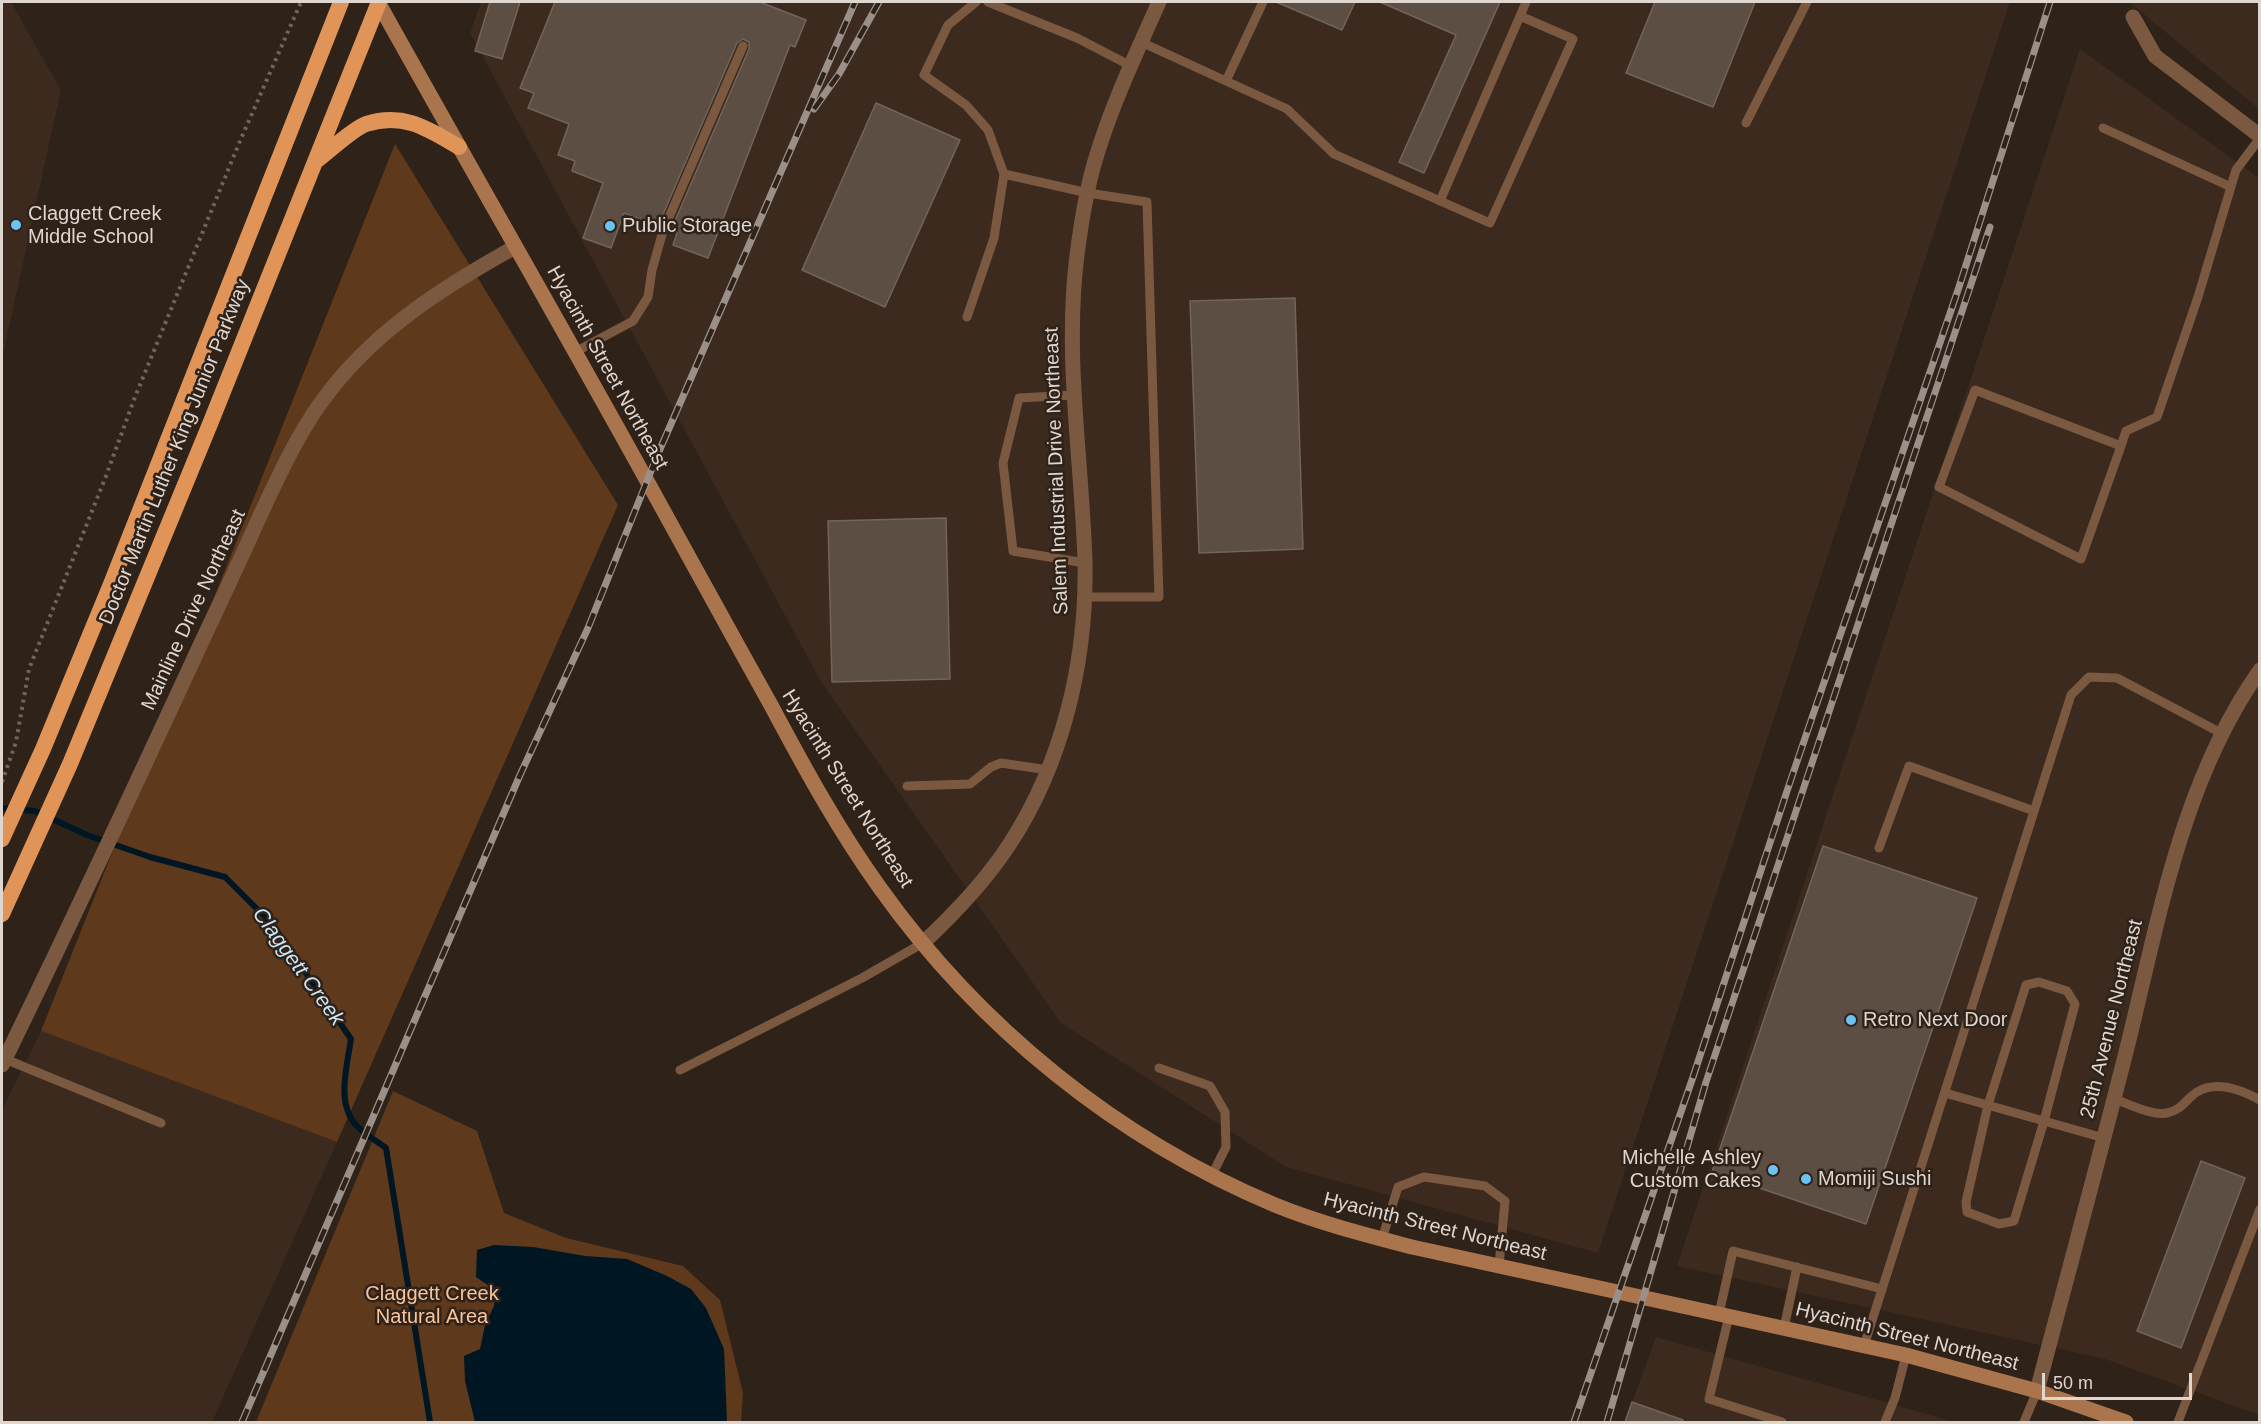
<!DOCTYPE html>
<html>
<head>
<meta charset="utf-8">
<style>
	body { margin:0 }
	#map { position:relative; width:2261px; height:1424px; overflow:hidden; background:#2f2219; font-family:Arial,sans-serif }
	canvas { display:block }
	.frame { position:absolute; inset:0; border:3px solid #dfd6d0; pointer-events:none }
	.scale { position:absolute; left:2042px; top:1373px; width:150px; height:27px; box-sizing:border-box; border:3px solid #dfd6d0; border-top:0; padding-left:8px; font-size:18px; line-height:21px; white-space:nowrap; color:#dfd6d0; -webkit-text-stroke:4px #2f2219; paint-order:stroke }
</style>
</head>
<body>
<div id="map">
<canvas width="2261" height="1424"></canvas>
<div class="frame"></div>
<div class="scale">50 m</div>
</div>
<script>
const g = document.querySelector('canvas').getContext('2d');
g.lineJoin = 'round';
function paint(path, color) { g.fillStyle = color; g.fill(path, 'evenodd'); }
function strokePath(path, color, width, dash) { g.strokeStyle = color; g.lineWidth = width; g.lineCap = dash ? 'butt' : 'round'; g.setLineDash(dash || []); g.stroke(path); }
function label(font, color, halo, rows, align = 'center') {
  g.font = font + ' Arial,sans-serif'; g.lineWidth = 5; g.setLineDash([]); g.textBaseline = 'middle'; g.strokeStyle = halo; g.fillStyle = color; for (const [text, x, y, turn = 0] of rows) {
    g.save(); g.translate(x, y); g.rotate((+turn || 0) * Math.PI / 180); g.textAlign = isNaN(turn) ? turn : align; if (halo) g.strokeText(text, 0, 0); g.fillText(text, 0, 0); g.restore();
  }
}
paint(new Path2D(`
	M2 2H11L61 90 2 359Z
	M481 2H2010L1598 1253 1286 1167 1061 1023 820 680 470 33Z
	M2129 2H2259V109Z
	M2080 49 2259 178V1415L2105 1359 1677 1266Z
	M41 1031 337 1142 212 1422H2V1110Z
	M1656 1337 1955 1422H1625Z`), '#3b2a1d');
paint(new Path2D(`
	M395 144 618 505 337 1142 41 1031Z
	M393 1091 477 1131 504 1213 566 1238 683 1266 720 1300 743 1393 741 1422H256Z`), '#5f391b');
paint(new Path2D(`
	M494 1245 533 1247 585 1256 627 1259 667 1276 691 1289 706 1308 724 1349 727 1422H475L465 1381 464 1356 480 1349 485 1325 494 1306 495 1290 476 1277 477 1250Z`), '#001623');
strokePath(new Path2D(`
	M2 808 35 811 87 835 150 857 225 877 272 924 351 1039C347 1066 336 1103 356 1125 364 1134 377 1141 386 1148L430 1422`), '#001623', 6);
const building = new Path2D(`
	M490 2H520L502 59 475 51Z
	M555 2H760L806 20 795 47 790 45 708 258 673 245 677 233 671 230 749 49V42L743 39 737 43 658 226 624 213 611 248 583 238 603 183 572 171 575 161 558 155 569 124 528 108 534 93 520 88Z
	M1276 2H1355L1342 30Z
	M1380 2H1500L1424 173 1399 162 1456 35Z
	M1655 2H1755L1713 107 1626 73Z
	M876 103 960 140 885 307 802 270Z
	M1295 298 1303 549 1199 553 1190 301Z
	M946 518 950 679 832 682 828 521Z
	M1823 846 1977 898 1866 1224 1712 1172Z
	M2201 1161 2245 1178 2181 1348 2137 1331Z
	M1632 1402 1683 1420V1422H1625Z`);
paint(building, '#5c4e43');
strokePath(building, '#736459', 1.5);
strokePath(new Path2D(`
	M2 782 16 742 29 669 106 476 135 397 240 141 301 2`), '#70645c', 4, [3, 4.5]);
strokePath(new Path2D(`
	M976 2 948 25 924 75 966 105 988 130 1004 174 1088 193 1147 202 1159 597H1084
	M988 2 1077 38 1131 66
	M1520 16 1526 2
	M1141 42 1287 109 1334 154 1490 223 1573 39 1520 16 1440 201
	M1226 81 1263 2
	M1746 123 1807 2
	M2103 128 2231 187
	M967 317 994 238 1004 174
	M575 352 633 321 648 297 652 270 663 231 743 46
	M1074 395 1019 398 1003 463 1013 551 1085 563
	M2121 446 1975 390 1939 487 2081 559 2121 446 2126 431 2157 417 2198 297 2236 170 2260 138
	M907 786 970 784 991 767 1001 763 1048 770
	M1879 848 1909 766 2034 811
	M2039 982 2067 991 2075 1004 2044 1121 2014 1221 1999 1224 1967 1212 1966 1202 1988 1105 2026 985Z
	M5 1059 161 1123
	M1159 1068 1210 1086 1225 1112 1226 1147 1212 1175
	M680 1070 862 978 923 943
	M1945 1093 2104 1138
	M2114 1099C2130 1104 2151 1116 2167 1113 2182 1110 2186 1099 2197 1092 2216 1080 2242 1090 2260 1100
	M1382 1239 1398 1187 1424 1177 1485 1186 1505 1201 1499 1266
	M1719 1314 1733 1251 1882 1289
	M1729 1316 1709 1399 1782 1422
	M1784 1328 1797 1267
	M1864 1346 2071 695 2089 677 2117 678 2221 733
	M1885 1422 1895 1398 1906 1355
	M2024 1422 2037 1391
	M2178 1422 2260 1209`), '#7a5940', 9);
strokePath(new Path2D(`
	M2133 17 2155 56 2260 136`), '#7a5940', 15);
strokePath(new Path2D(`
	M923 943C955 913 985 882 1009 845 1063 763 1087 660 1085 562 1082 460 1064 357 1077 255 1081 224 1086 191 1095 161 1111 106 1136 54 1159 2
	M2 1065C71 924 137 782 203 639 222 599 241 558 259 518 280 473 301 426 332 388 381 326 447 285 515 247
	M2037 1391C2067 1277 2098 1163 2127 1048 2159 919 2182 780 2260 670`), '#7a5940', 15);
strokePath(new Path2D(`
	M378 2C472 171 569 339 662 508 699 575 735 641 772 707 805 769 839 831 880 888 979 1027 1117 1139 1275 1205 1319 1223 1366 1235 1412 1247L1906 1355 2037 1391 2126 1422`), '#aa754c', 15);
strokePath(new Path2D(`
	M316 161C328 152 354 128 366 124 404 112 428 129 459 147
	M2 839 43 749 111 584 341 2
	M2 914 70 764 210 424 379 2`), '#e09458', 16);
const rail = new Path2D(`
	M814 109 839 74 879 2
	M242 1422 520 775 588 628 657 456 855 2
	M1574 1422 1693 1077 1788 788 1959 287 2050 2
	M1607 1422 1706 1082 1990 227`);
strokePath(rail, '#9b9089', 7);
strokePath(rail, '#2f2219', 4.5, [14]);
for (const [x, y, r, color] of [
	[16,225,6,"#6ac3f2"],
	[610,226,6,"#6ac3f2"],
	[1851,1020,6,"#6ac3f2"],
	[1773,1170,6,"#6ac3f2"],
	[1806,1179,6,"#6ac3f2"]
]) { const dot = new Path2D(); dot.arc(x, y, r, 0, 2 * Math.PI); g.fillStyle = color; g.fill(dot); strokePath(dot, '#2f2219', 2); }
label('20px', '#dfd6d0', '#2f2219', [
	["Claggett Creek",28,214],
	["Middle School",28,237],
	["Public Storage",622,226],
	["Retro Next Door",1863,1020],
	["Michelle Ashley",1761,1158,"right"],
	["Custom Cakes",1761,1181,"right"],
	["Momiji Sushi",1818,1179]
], 'left');
label('20px', '#dfd6d0', '#2f2219', [
	["Hyacinth Street Northeast",607,368,61],
	["Doctor Martin Luther King Junior Parkway",175,452,-68],
	["Salem Industrial Drive Northeast",1057,471,-92],
	["Mainline Drive Northeast",194,610,-65],
	["Hyacinth Street Northeast",847,789,58],
	["25th Avenue Northeast",2112,1019,-76],
	["Hyacinth Street Northeast",1435,1227,14],
	["Hyacinth Street Northeast",1907,1337,14]
]);
label('20px', '#f9c49d', '#2f2219', [
	["Claggett Creek",432,1294],
	["Natural Area",432,1317]
]);
label('italic 21px', '#c9e7f8', '#2f2219', [
	["Claggett Creek",298,967,54]
]);
</script>
</body>
</html>
